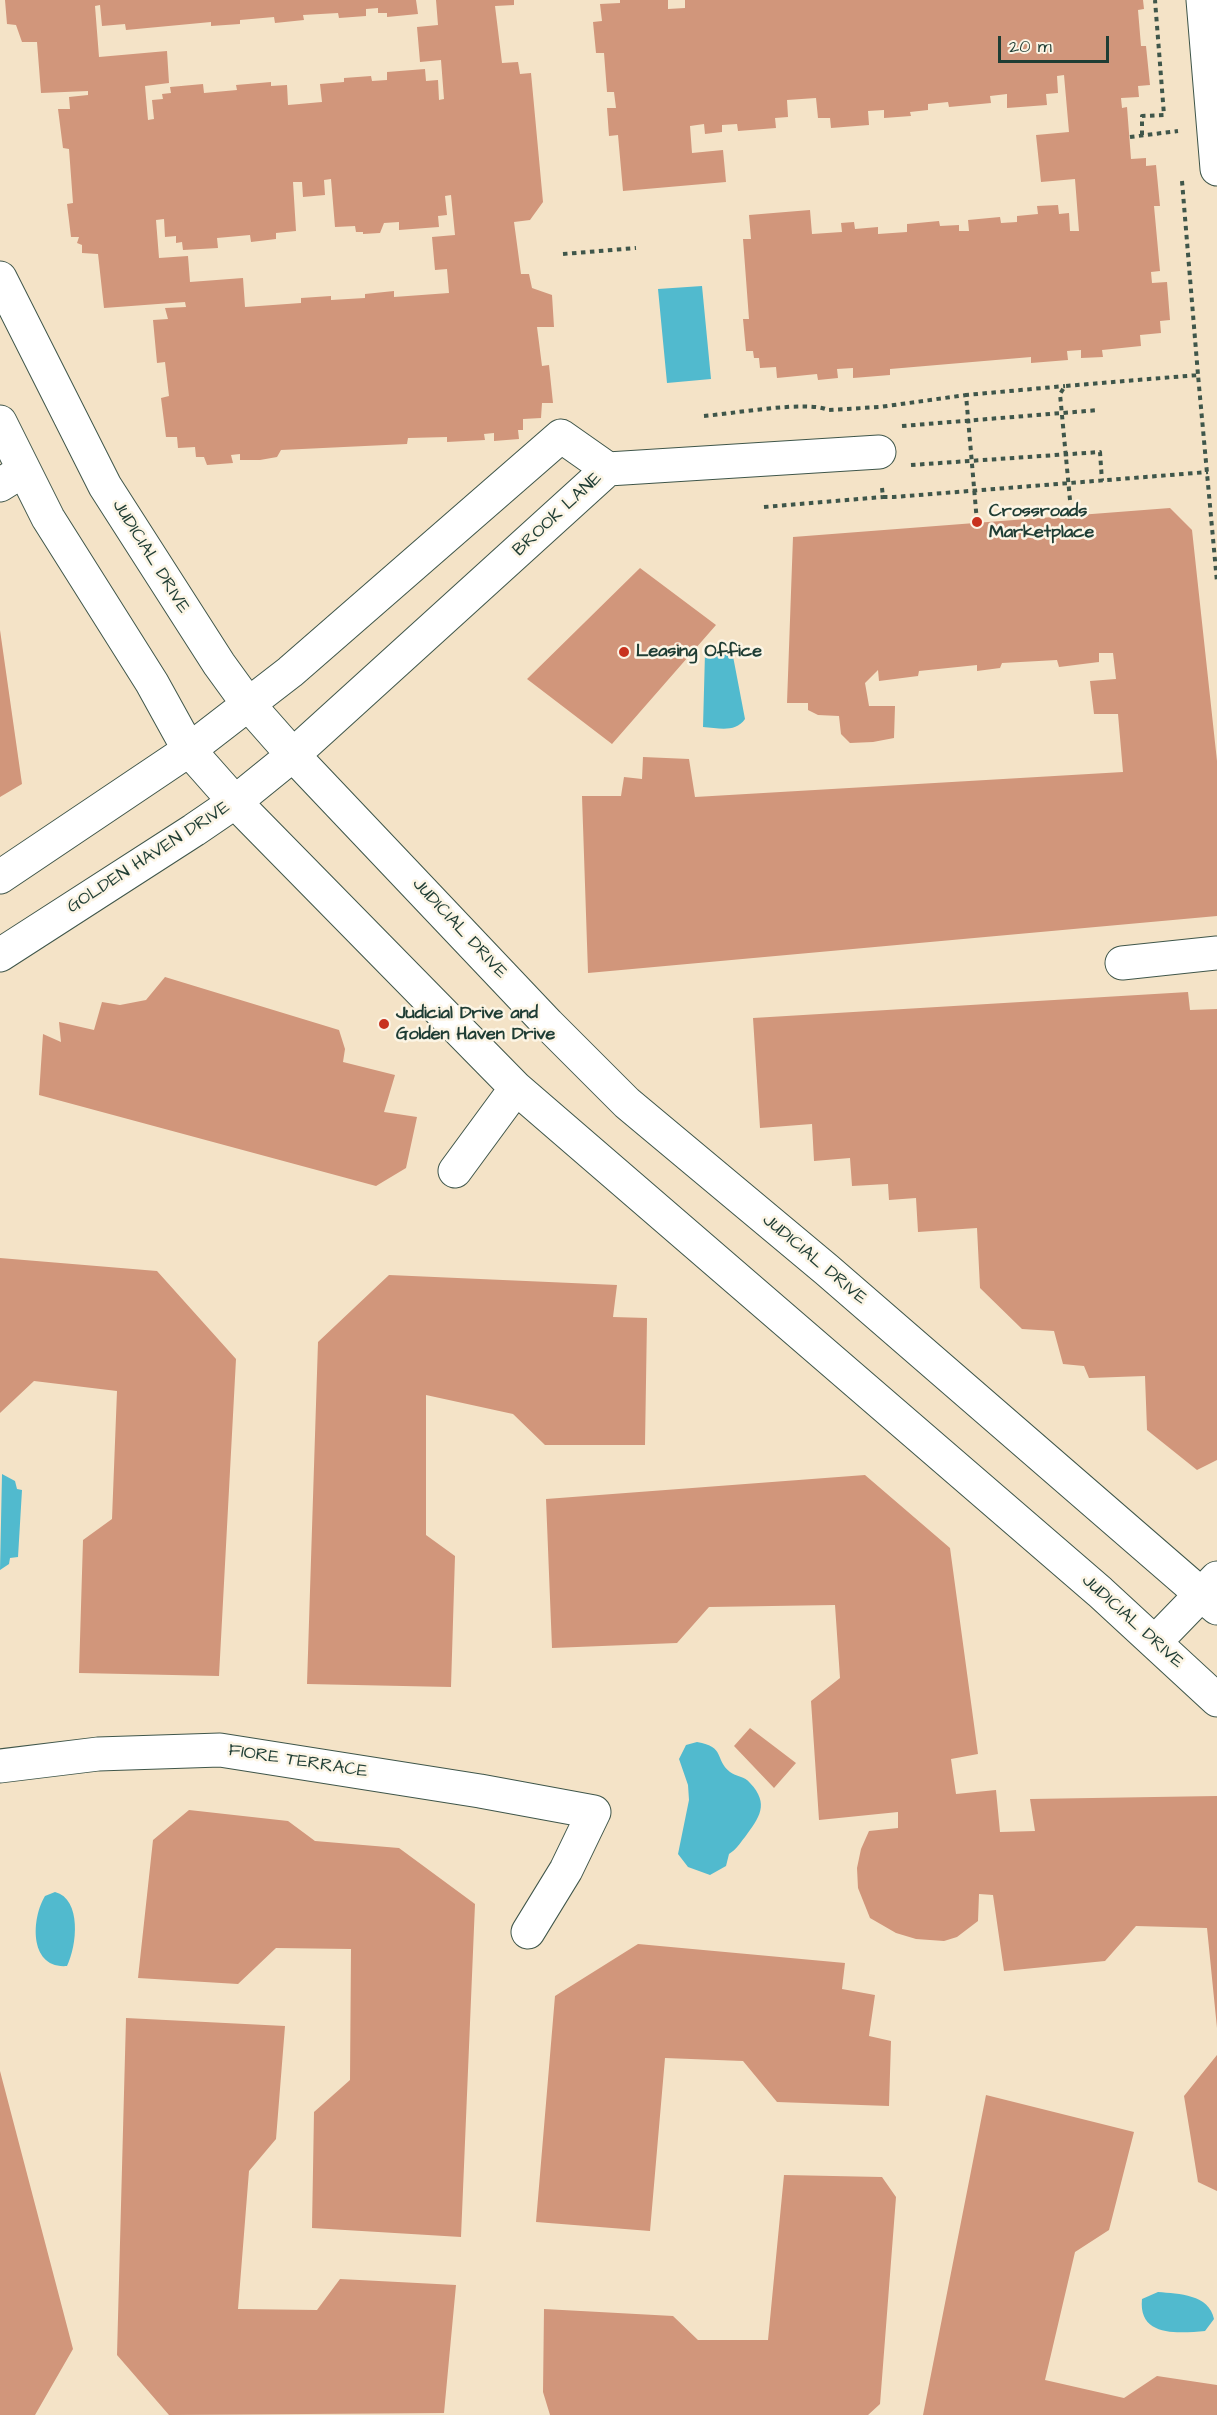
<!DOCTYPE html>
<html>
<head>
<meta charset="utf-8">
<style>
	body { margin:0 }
	#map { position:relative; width:1217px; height:2415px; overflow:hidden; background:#f4e3c7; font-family:"Architects Daughter",sans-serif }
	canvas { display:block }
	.scale { position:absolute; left:998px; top:36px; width:111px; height:27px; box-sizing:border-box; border:3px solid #1f3d34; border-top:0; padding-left:8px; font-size:18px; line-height:21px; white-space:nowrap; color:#1f3d34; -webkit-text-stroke:4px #fcf5e5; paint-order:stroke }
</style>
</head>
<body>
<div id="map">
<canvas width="1217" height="2415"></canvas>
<div class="scale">20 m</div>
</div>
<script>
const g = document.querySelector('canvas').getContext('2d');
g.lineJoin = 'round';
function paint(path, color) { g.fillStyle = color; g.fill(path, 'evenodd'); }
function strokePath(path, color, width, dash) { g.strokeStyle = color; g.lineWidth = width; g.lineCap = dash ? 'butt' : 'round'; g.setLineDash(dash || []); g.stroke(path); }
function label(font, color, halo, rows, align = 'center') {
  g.font = font + ' "Architects Daughter",sans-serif'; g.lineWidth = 5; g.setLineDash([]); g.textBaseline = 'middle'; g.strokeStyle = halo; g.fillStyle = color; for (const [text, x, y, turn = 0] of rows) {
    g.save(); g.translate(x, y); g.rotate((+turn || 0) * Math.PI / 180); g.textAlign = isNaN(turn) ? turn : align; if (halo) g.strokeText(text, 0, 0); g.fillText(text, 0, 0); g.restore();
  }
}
paint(new Path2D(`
	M702 286 711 379 667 383 658 289Z
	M732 651 745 719C735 733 719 728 703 727L705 653Z
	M2 1474 15 1481 17 1489 22 1490 18 1557 10 1558 9 1564 0 1570Z
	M697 1742C726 1747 714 1759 730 1772 736 1777 745 1776 750 1783 770 1804 759 1818 745 1837 739 1844 737 1849 729 1854L726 1866 710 1875 688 1867 678 1854 689 1800 688 1785 679 1759 686 1745Z
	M55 1892C82 1899 77 1946 67 1966 29 1969 31 1919 45 1896Z
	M1158 2292C1179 2294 1209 2294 1214 2319L1205 2331C1180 2333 1138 2338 1142 2299Z`), '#51bace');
paint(new Path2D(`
	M5 0H416L418 14 387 17V13H378V8L366 9V16L339 18 338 13 303 15 304 20 275 23 274 17 240 20V24L211 26V22L126 30 125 24 102 26 100 5 95 6 99 57 167 51 169 83 145 86 148 120 154 119 152 100 163 99 162 94 171 93 170 87 203 84 204 93 237 90 236 85 271 82V86L287 85 288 105 322 102 320 84 344 82V78L371 76 372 81 387 80V72L425 69 426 81 438 80 439 100 444 99 441 60 420 62 417 27 438 25 436 0H514V5L495 6 502 63 518 62 520 74 531 73 543 202 530 220 514 222 521 274H529L532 288 552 295 554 327H537L542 366 549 365 553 403H542L541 418 523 419V430H518L519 439 494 441V433L484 434 485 440 447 442V437L408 438 407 444 281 450 277 457 260 460H240V454L231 455 233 463 207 465 204 457H196L195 447 178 448 177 437H166L161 398 169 396 165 362 157 363 153 320 168 319 165 308 186 307 185 302 104 308 98 254 82 253V245L77 243 79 237H71L67 204 73 203 69 149 63 148 58 109H70L69 97 88 95V91L41 93 37 42H22L16 25 7 24ZM331 179 335 227 355 226 356 232H363V234L380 233 384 223 399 222V230L439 227 438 216 447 215 445 196 451 195 455 235 432 237 435 270 447 269 449 293 394 297V291L365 294V298L331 300V296L301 298V303L245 307 243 278 190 282 188 256 159 258 156 220 164 219 165 237 176 236V243L182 242 183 250 218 248 217 238 250 235 251 242 276 239V233L296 231 293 182H302L303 197 325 195 324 180Z
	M620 0H668V9L685 8V0H1143L1144 9 1138 10 1141 46H1146L1150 85 1138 86 1139 97 1121 98 1122 108 1127 107 1131 159 1146 158V166L1156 165 1160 206H1154L1160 271 1151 272 1152 283 1167 282 1170 320 1160 321 1161 333 1140 335 1141 346 1102 350 1103 357 1081 358V350L1067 351 1068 360 1031 363V357L890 369V375L853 378V368L837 369 838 378 818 380 817 374 777 378 776 367 760 368 759 358H754L753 351H746L743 319H749L743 239H751L749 215 810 210 812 234 842 232 841 223 854 222 855 229 878 227V234L907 232V224L939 221 940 226 959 225V231H969L968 220 1000 217 1001 223 1017 222V216L1038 214 1037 206 1058 205 1059 214 1069 213 1070 231H1079L1075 179 1041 182 1036 135 1069 132 1064 75 1057 76 1058 93 1046 94 1047 105 1007 108V94L990 96 991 103 949 107 948 102 928 104V110L910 112 911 116 884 118V110L868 111 869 125 831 128 830 118H818L816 98 787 100 788 117 775 118 776 128 738 131 737 124 722 125V132L705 134 704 124 690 126 692 153 723 150 726 182 623 191 618 135 609 136 607 108H616L614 92H607L604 53H596L593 22 602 21 600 4 620 3Z
	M1170 508 1192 530 1217 761V916L588 973 582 796H621L624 777 642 779 643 757 689 759 695 797 1123 772 1118 714H1094L1090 681 1116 679 1113 653H1099V662L1059 667 1057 660 1002 663 1000 668 977 671V665L919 671 918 676 879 681 878 670 865 683 869 706H895L894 738 873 742 850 743 841 734 839 716 818 715 808 710V703H787L793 537Z
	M640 568 716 625 612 744 527 679Z
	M0 630 22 784 0 797Z
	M165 977 339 1030 345 1049 343 1062 395 1075 384 1112 417 1117 406 1168 376 1186 39 1095 43 1034 61 1042 59 1022 94 1030 102 1002 120 1005 146 1000Z
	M1188 992 1190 1010 1217 1009V1460L1197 1470 1147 1430 1145 1376 1089 1378 1084 1366 1063 1364 1054 1331 1022 1329 980 1288 977 1228 918 1232 916 1198 889 1200 888 1184 852 1186 850 1158 814 1161 812 1124 760 1128 753 1018Z
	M0 1258 157 1271 236 1359 219 1676 79 1673 83 1540 112 1519 117 1391 34 1381 0 1413Z
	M389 1275 617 1285 613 1317 647 1318 645 1445H545L513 1414 426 1395V1535L455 1556 451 1687 307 1684 318 1342Z
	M865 1475 950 1548 978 1754 951 1759 956 1794 996 1790 1000 1832 1035 1831 1030 1799 1217 1796V2028L1207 1928 1136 1926 1105 1961 1004 1971 993 1895 979 1894 978 1921 957 1937 944 1941 916 1939 896 1933 870 1918 858 1888 857 1868 861 1849 869 1831 898 1828V1812L819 1820 811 1701 840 1678 835 1605 709 1607 677 1643 552 1648 546 1499Z
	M750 1728 796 1763 774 1788 734 1746Z
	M189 1810 288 1821 315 1841 399 1848 475 1904 461 2237 312 2228 314 2112 350 2080 351 1949 276 1948 238 1984 138 1978 153 1840Z
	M638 1944 845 1963 842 1989 875 1995 869 2036 891 2041 889 2106 777 2102 743 2061 665 2058 650 2231 536 2222 555 1996Z
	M126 2018 285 2026 276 2139 249 2171 238 2309 317 2310 340 2279 456 2285 444 2413 169 2415 117 2355Z
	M1217 2055V2191L1198 2182 1184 2096Z
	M0 2071 73 2349 35 2415H0Z
	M986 2095 1134 2132 1109 2230 1075 2252 1045 2380 1124 2398 1157 2376 1217 2385V2415H923Z
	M784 2175 882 2177 896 2197 880 2404 868 2415H550L543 2392 544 2309 673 2316 698 2340H768Z`), '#d1967b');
const minor = new Path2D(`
	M1203 0 1217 169
	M0 278 105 486 219 664 248 704 293 755 548 1024 627 1103 827 1270 1217 1608
	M0 422 48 518 152 683 189 750 235 802 516 1088 1100 1592 1217 1700
	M608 469 879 452
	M0 485 24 470
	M0 877 189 750 290 672 561 436 608 469
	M0 955 194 830 235 802 293 755 608 469
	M1122 963 1217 953
	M455 1171 516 1088
	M1156 1641 1217 1578
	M0 1766 98 1754 220 1750 480 1791 594 1812 566 1870 528 1932`);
strokePath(minor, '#3f564a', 35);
strokePath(new Path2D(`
	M1142 135V116L1164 115 1155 0
	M1130 137 1178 131
	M1182 181 1198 375
	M563 254 636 248
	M704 416C730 414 809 400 828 410L880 407 966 395
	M902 426 1099 410
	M911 465 1100 452 1102 481
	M882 488 883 497H894L1208 472
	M1070 500 1060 394 1065 386 1198 375 1217 582
	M764 507 883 497
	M977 522 966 395 1065 386`), '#3f564a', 4, [4.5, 4.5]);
strokePath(minor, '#fff', 33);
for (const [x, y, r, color] of [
	[977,522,6,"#c8321e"],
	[624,652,6,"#c8321e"],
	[384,1024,6,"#c8321e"]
]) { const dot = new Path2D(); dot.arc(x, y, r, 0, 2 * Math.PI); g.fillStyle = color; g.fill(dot); strokePath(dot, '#fcf5e5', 2); }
label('bold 18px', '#1f3d34', '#fcf5e5', [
	["Crossroads",989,512],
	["Marketplace",989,533],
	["Leasing Office",636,652],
	["Judicial Drive and",396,1014],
	["Golden Haven Drive",396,1035]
], 'left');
label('18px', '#1f3d34', '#fcf5e5', [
	["BROOK LANE",558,515,-43],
	["JUDICIAL DRIVE",150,557,58],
	["GOLDEN HAVEN DRIVE",149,858,-33],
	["JUDICIAL DRIVE",459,929,47],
	["JUDICIAL DRIVE",814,1260,40],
	["JUDICIAL DRIVE",1132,1622,42],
	["FIORE TERRACE",298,1762,9]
]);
</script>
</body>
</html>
